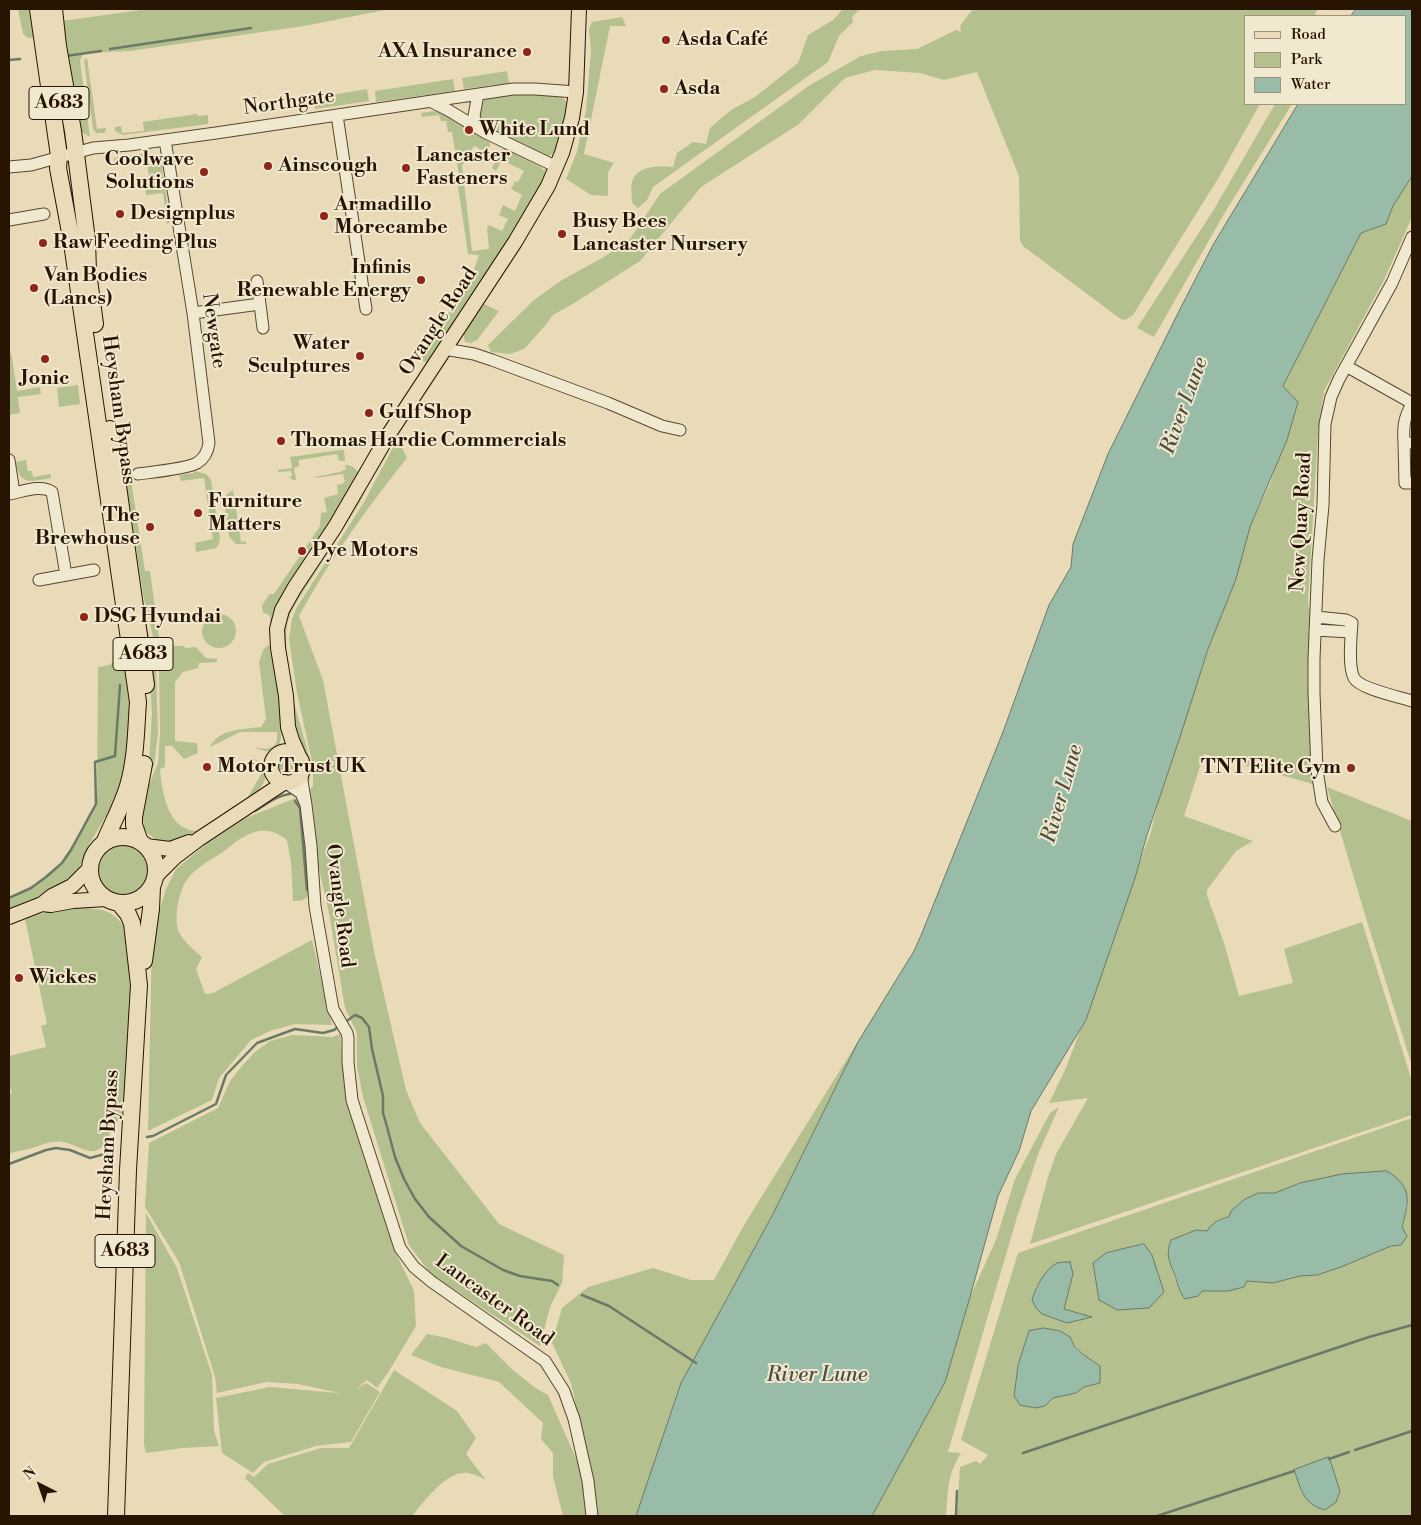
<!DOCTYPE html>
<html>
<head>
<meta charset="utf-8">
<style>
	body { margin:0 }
	#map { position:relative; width:1421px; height:1525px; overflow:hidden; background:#e9dbb7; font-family:"Libre Bodoni",serif }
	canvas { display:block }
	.frame { position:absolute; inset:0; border:10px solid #271403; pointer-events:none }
	.legend { position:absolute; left:1244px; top:15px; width:162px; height:90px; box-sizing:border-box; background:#f1e8d0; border:1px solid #a0937e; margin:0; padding:6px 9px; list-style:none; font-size:15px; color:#271403 }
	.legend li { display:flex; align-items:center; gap:10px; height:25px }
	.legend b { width:25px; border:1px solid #a0937e }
	.north { position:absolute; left:15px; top:1460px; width:50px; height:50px; -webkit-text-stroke:4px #f1e8d0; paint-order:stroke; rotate:319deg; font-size:14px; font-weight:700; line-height:20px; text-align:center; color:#271403 }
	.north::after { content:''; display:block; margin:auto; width:18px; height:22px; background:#271403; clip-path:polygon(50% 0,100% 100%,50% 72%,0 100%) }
</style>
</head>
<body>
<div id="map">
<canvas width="1421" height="1525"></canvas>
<div class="frame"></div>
<ul class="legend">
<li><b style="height:6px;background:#e9dbb7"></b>Road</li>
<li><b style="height:14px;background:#b5c08f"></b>Park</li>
<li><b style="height:14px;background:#99bca9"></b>Water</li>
</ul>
<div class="north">N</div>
</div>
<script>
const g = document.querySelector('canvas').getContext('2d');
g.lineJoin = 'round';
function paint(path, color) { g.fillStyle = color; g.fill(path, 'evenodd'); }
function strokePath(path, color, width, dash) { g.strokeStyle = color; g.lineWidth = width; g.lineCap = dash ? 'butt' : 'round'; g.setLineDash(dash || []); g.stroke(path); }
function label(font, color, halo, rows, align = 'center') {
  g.font = font + ' "Libre Bodoni",serif'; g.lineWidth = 4; g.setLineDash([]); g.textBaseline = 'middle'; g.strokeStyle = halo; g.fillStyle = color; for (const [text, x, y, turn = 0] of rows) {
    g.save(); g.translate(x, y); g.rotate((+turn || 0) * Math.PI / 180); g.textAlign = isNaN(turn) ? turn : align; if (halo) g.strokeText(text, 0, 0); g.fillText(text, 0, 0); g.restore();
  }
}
paint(new Path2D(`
	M18 9H32L37 38H28L23 34Z
	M147 9H390L304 26 130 51 83 53 80 61 90 137 79 130 62 21Z
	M843 9H860L852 17 853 22 839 36 828 62 653 187 647 200 638 208 632 203C632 196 630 185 633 179 639 165 661 166 673 167L677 153 693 142 706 144 710 128 731 110 755 97 798 63 808 35 833 20Z
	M975 9H1318L1314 16H1245V104H1260L1219 177 1133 315 1127 319 1122 320 1023 246 1020 240 1019 176 977 72 944 80 920 73 875 70 845 78 799 124 701 187 640 261 571 305 553 315 544 327 524 349 510 354 491 352 488 345 534 300 562 280 604 257 630 239 660 194 810 85 861 56 882 51 917 49 956 30 961 32 960 26 972 10Z
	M622 17 626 26H610L584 154 614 163 608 172V196L591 195 566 179 577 152 586 110 591 51 589 29 592 22Z
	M87 58 97 129 106 128 105 133H96L93 129 84 60Z
	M507 71 509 83 464 89 462 78Z
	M453 79 455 91 376 102 375 91Z
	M367 89 369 101 315 109 314 98Z
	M510 94C523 94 549 90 561 96 575 103 559 141 555 152L549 156H546L483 126C473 97 486 98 510 94Z
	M1275 104H1292L1224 214 1154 337 1137 328 1213 211Z
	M1298 104 661 1516H595L589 1462 571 1383 552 1343 562 1308 588 1287 653 1268 691 1280H714L744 1225 914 951 922 933 1003 732 1049 605 1071 567 1073 544 1108 454 1178 313 1213 245Z
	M434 111 442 113 490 143V147L482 163 480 162 485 152 474 146 462 166 472 251 489 249 487 228 489 225 502 231 508 219 499 215 503 205 515 211 522 195 511 189 515 181 518 182 524 171 502 160 496 171 492 168 500 150 505 149 541 167 543 170 545 169C547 182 540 191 534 202L428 363 422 361C427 332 454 310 468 284 472 275 476 265 479 255L468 254 458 186 460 182 452 132H448L446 121H441L439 115 422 117 421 113Z
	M197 114V116L208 115V124L123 135 115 131V127L121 126 122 133 144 131 143 122Z
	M147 153 156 157 162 166 170 222 167 224 163 193 146 195 145 186 150 185 147 162 115 166 114 158Z
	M1412 176V217L1384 280 1324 391 1318 432 1308 601 1311 625 1313 784 1204 754 1184 816 1253 841 1236 851 1207 890V895L1224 943 1239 996 1293 983 1284 949 1362 922 1412 1081V1115L1030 1244 1048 1177 1056 1154 1088 1098 1049 1103 1065 1070 1077 1039 1131 884 1150 835 1161 792 1178 739 1250 526 1270 484 1298 402 1283 386 1361 233 1386 224 1393 206Z
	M484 304 499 311 477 340 471 343 465 342 463 332Z
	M10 351 12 357 17 391 40 387 41 394 18 397 20 413 9 415Z
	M78 385 80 404 59 407 57 388Z
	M396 442 402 448 407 458C367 508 330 559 299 616L323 680 375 956 406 1090 420 1123 499 1224 564 1255 562 1283 550 1307 540 1346 431 1274 409 1245 363 1097 357 1066V1033L345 1008 329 913 314 847 308 792 313 786V766L297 693 289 639 292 619 297 607 363 504Z
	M340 450H344L345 461H339L337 454 299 460V466L294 468 296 480H293L289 477 292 476 291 471 278 472V470L292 468 290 457Z
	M26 460 28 471H32L33 477 51 474V478C30 481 20 487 16 462Z
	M345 465C354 465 359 470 358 479L274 610C264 641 291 730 278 747 272 756 262 750 254 747L266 749 274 746 277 741V732H240L210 747C218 729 244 729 261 727L266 719 259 662 263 650 268 645 271 646 270 617 268 614 263 613 262 605 270 594H274L320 526 321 513 327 512 324 498 338 494 337 485 342 484 345 481 343 474 315 478V477L340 472 346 469Z
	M194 471 206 474 211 480 220 538 219 544 216 548 196 552 195 543 213 539 204 478 181 481 179 475 194 473Z
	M131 480 145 571H150L160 646H183L186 648 196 647 206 658 217 659V662L199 663 198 668 183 672 175 682V741L197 743 198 753 184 759 172 746H165V767L160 769C162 793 168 831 198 831L245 802 263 771 262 765 250 756 263 764 266 770V777L263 784 258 791 245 803 197 835 175 842 164 843 157 840 147 833 144 828 143 817 149 785 158 763 160 733 159 671 152 632 143 594 127 487 129 482Z
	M369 483 360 502 296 603C293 608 290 614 288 621 282 647 292 698 300 724 305 743 316 769 307 788L308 763 296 741 283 643 284 623 292 602Z
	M233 490 241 542 246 541V544H236L229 536 224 501 227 494Z
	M141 602 145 618 156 669 158 733 154 765 148 779 152 713 149 667Z
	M202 631a17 17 0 1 1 34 0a17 17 0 1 1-34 0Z
	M118 657 126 659 131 704 128 767 111 813 105 818 88 846 78 871 66 883 43 896 9 913V900L29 890 61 863 97 805 98 667 110 665Z
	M277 767a10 10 0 1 1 20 0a10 10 0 1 1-20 0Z
	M1327 787 1412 821V1066L1366 918Z
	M298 797 301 801 310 893C306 900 302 901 293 901L291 863 287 840C278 833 270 830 259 831 246 833 233 844 223 852 211 859 198 867 189 877 179 888 173 919 179 932 184 942 194 950 202 957L196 969 205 994 213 993 312 940 332 1025 295 1024 270 1031 251 1040 219 1078 212 1100 148 1131 152 935 166 889 176 869 205 845 246 818Z
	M97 870a26 26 0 1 1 52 0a26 26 0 1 1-52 0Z
	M78 907 103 910 110 913 117 918 127 930 130 990 129 1030 126 1080 122 1114 109 1135V1141C90 1161 84 1146 63 1142 51 1140 42 1145 32 1148 22 1151 18 1150 9 1154V1095L12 1092 9 1085V1056L46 1047 41 1026 47 1024 25 919 49 911Z
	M340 1034 346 1100 395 1251 414 1291 416 1326 389 1371 377 1388 367 1380 355 1390 366 1383 380 1392 351 1442 316 1446 264 1462 253 1473 222 1453 216 1398 270 1387 339 1393 298 1384 266 1382 217 1393 215 1377 179 1262 145 1207 149 1143 218 1108 230 1081 242 1066 255 1052 270 1041 292 1035 333 1037Z
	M1059 1107 1039 1152 1017 1217 948 1452 961 1453C947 1476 948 1490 946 1516H852L895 1440 970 1297 996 1240 1015 1179 1050 1113Z
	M1412 1118V1516H957L960 1467 976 1461 980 1464 988 1455 961 1440 1018 1253ZM1317 1180 1408 1204 1402 1227 1401 1245 1391 1246 1341 1267 1317 1275 1300 1276 1273 1283 1247 1281 1228 1291H1201L1181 1294C1175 1278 1169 1266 1168 1248L1196 1230 1207 1231 1219 1219 1229 1217 1258 1193H1275L1300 1183ZM1144 1244 1164 1292 1106 1253ZM1057 1264 1073 1274 1064 1309 1090 1317 1067 1323 1042 1314 1035 1288 1044 1276ZM1029 1331 1070 1337C1077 1351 1087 1357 1100 1366V1383L1084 1387 1076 1393 1052 1398 1015 1383 1018 1365Z
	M146 1213 177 1268 212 1375 214 1431 219 1446 183 1448 146 1453 144 1444Z
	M427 1334 447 1338 476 1347 486 1343 513 1370 534 1387 548 1395 583 1474 587 1516H563L553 1476V1453L541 1439 543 1423 499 1382 441 1367 411 1355Z
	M394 1370 457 1411 476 1438 466 1454 486 1480C480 1477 470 1472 463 1473 444 1474 423 1503 412 1516H285L245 1478 248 1473 254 1477 268 1464 321 1448H349Z`), '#b5c08f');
const water = new Path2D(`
	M1356 9H1412V176L1393 206 1386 224 1361 233 1283 386 1298 402 1287 440 1250 527 1236 579 1208 649 1180 737 1147 835 1135 878 1086 1020 1031 1111 1019 1151 998 1196 970 1297 945 1382 872 1516H636L681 1383 773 1214 858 1042 914 951 922 933 1003 732 1049 605 1071 567 1073 544 1108 454 1178 313 1213 245 1298 104H1405V16H1351Z
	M1387 1171C1413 1187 1409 1201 1402 1227L1407 1236 1401 1245 1391 1246 1341 1267 1317 1275 1300 1276 1273 1283 1247 1281 1244 1287 1228 1291H1202L1198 1296 1185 1299C1179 1292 1178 1284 1175 1276 1170 1262 1165 1256 1171 1240L1196 1230 1207 1231C1213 1222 1219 1219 1229 1217L1231 1211 1245 1199 1258 1193H1275L1300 1183 1342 1174Z
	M1144 1244 1152 1255 1164 1292 1149 1308 1117 1310 1099 1300 1093 1263 1106 1253Z
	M1070 1262 1073 1274 1064 1309 1092 1317 1067 1323 1042 1314 1036 1308 1032 1300C1035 1288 1045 1269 1057 1263 1060 1262 1066 1262 1070 1262Z
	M1044 1328 1060 1331 1070 1337 1075 1347 1084 1355 1100 1366V1383L1084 1387 1076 1393 1053 1398 1045 1406 1035 1408 1020 1405 1014 1396 1018 1365 1029 1331Z
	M1329 1457 1340 1491 1336 1502 1325 1510C1303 1504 1301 1489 1294 1470Z`);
paint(water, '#99bca9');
strokePath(water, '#6b7967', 1);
strokePath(new Path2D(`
	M110 49 251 28
	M66 56 101 51
	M9 60 20 59
	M295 801 300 808 307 890
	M255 811C266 805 277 795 290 794
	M9 898 31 888 46 877 62 863 71 850 96 804 95 762 115 756 120 685
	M344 1023 355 1015 362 1018 369 1027 372 1049 383 1096V1113L386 1123 395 1157 404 1179 415 1199 429 1217 461 1246 503 1270 520 1276 552 1281 558 1285
	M147 1137 153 1136 216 1104 226 1075 257 1043 295 1029 323 1033 334 1030 339 1026
	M9 1164 46 1150 56 1148 70 1150 90 1158 112 1152
	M582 1295 609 1306 696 1363
	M1355 1450 1412 1431
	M1023 1453 1369 1337 1412 1325
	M1329 1459 1349 1452
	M956 1516 957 1491
	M1157 1516 1294 1471`), '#6b7967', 2.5);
const minor = new Path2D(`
	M432 102 448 110 486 133 557 167
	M337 115 366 309
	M478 128 474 116 478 94
	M9 167 31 165 93 148 129 145 216 133 513 89H535L576 92
	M9 220 44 214
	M257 281 263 328
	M193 313 260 304
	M444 349 474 354 492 360 608 403 662 426 680 430
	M1346 366 1412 403
	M1412 404C1404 418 1403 426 1404 443H1412
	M1404 443 1405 483H1412
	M9 460 14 493
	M138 474C152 472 186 469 197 463 205 458 208 451 209 443L193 313 165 140
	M9 494C22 492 41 484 52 492L66 575
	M39 580 94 570
	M1316 617 1346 620 1352 623C1351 637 1348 667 1354 678 1360 689 1400 697 1412 701
	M1315 630 1351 632
	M286 783 301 793 306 805 302 781 303 770
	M306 805 311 846 315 906 333 1009 347 1033 348 1038V1062L352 1100 400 1248 414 1267 432 1282 545 1361 564 1391 574 1419 588 1481 592 1516
	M1335 826 1322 802 1317 770 1314 693V659L1318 560 1323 505 1325 424 1331 397 1339 379 1392 283 1412 237`);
const major = new Path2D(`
	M271 767a16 16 0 1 1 32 0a16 16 0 1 1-32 0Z
	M299 756 292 740 288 727 286 696 278 648 277 629 282 610 295 587 335 527 389 434 515 242 548 186 562 153 572 118 576 92 579 9
	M146 846 170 849 189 842
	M156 876 174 858 199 839 285 782
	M42 904 51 905 73 901 107 899
	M9 917 42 904 52 896 72 886 90 868`);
const highway = new Path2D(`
	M38 9 59 156 58 168 72 243 138 702C136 730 136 759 128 786 122 806 112 824 104 843
	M54 9 58 46 73 131 87 240 88 272 95 324
	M110 429 146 685
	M90 870a33 33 0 1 1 66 0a33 33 0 1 1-66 0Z
	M140 842 134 825V817L144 764
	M144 961 151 909 152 887
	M116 1516 128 1170 139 985 132 923 128 914 119 903`);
strokePath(minor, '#584630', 13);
strokePath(major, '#271403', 16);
strokePath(highway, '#271403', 18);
strokePath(minor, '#f1e8d0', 11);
strokePath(major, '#e9dbb7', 14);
strokePath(highway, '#e9dbb7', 16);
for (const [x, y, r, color] of [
	[666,40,5,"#8f2418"],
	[527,52,5,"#8f2418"],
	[664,89,5,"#8f2418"],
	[469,130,5,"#8f2418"],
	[268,166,5,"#8f2418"],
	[406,168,5,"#8f2418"],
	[204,172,5,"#8f2418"],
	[120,214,5,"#8f2418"],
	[324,216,5,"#8f2418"],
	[562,234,5,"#8f2418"],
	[43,243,5,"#8f2418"],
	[421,280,5,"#8f2418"],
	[34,288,5,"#8f2418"],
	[360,356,5,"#8f2418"],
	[45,359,5,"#8f2418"],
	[369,413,5,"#8f2418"],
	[281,441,5,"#8f2418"],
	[198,513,5,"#8f2418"],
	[150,527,5,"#8f2418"],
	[302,551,5,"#8f2418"],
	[84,617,5,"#8f2418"],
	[207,767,5,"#8f2418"],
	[1351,768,5,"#8f2418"],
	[19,978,5,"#8f2418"]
]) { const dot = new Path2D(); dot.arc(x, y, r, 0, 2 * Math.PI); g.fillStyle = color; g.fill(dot); strokePath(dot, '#f1e8d0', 2); }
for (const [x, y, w] of [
	[59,103,60],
	[143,654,60],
	[125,1251,60]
]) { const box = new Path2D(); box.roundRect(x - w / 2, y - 16.5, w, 33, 4); g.fillStyle = '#f1e8d0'; g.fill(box); strokePath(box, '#271403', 1); }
label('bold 19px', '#271403', null, [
	["A683",59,103],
	["A683",143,654],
	["A683",125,1251]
]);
label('bold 20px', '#271403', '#f1e8d0', [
	["Asda Café",676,40],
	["AXA Insurance",517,52,"right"],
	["Asda",674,89],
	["White Lund",479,130],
	["Lancaster",416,156],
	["Fasteners",416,179],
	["Coolwave",194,160,"right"],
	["Solutions",194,183,"right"],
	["Ainscough",278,166],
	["Armadillo",334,205],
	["Morecambe",334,228],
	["Designplus",130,214],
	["Busy Bees",572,222],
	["Lancaster Nursery",572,245],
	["Raw Feeding Plus",53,243],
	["Infinis",411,268,"right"],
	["Renewable Energy",411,291,"right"],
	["Van Bodies",44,276],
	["(Lancs)",44,299],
	["Water",350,344,"right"],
	["Sculptures",350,367,"right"],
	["Jonic",45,379,"center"],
	["Gulf Shop",379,413],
	["Thomas Hardie Commercials",291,441],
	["Furniture",208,502],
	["Matters",208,525],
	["The",140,516,"right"],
	["Brewhouse",140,539,"right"],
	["Pye Motors",312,551],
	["DSG Hyundai",94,617],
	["Motor Trust UK",217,767],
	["TNT Elite Gym",1341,768,"right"],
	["Wickes",29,978]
], 'left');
label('20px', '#271403', '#f1e8d0', [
	["Northgate",289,103,-8],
	["Ovangle Road",439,322,-57],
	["Newgate",213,331,82],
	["Heysham Bypass",118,410,82],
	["New Quay Road",1302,522,-87],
	["Ovangle Road",339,906,83],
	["Heysham Bypass",109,1145,-87],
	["Lancaster Road",494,1301,36]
]);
label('italic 21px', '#4f4f3d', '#f1e8d0', [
	["River Lune",1185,406,-70],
	["River Lune",1063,794,-74],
	["River Lune",817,1376]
]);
</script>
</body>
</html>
